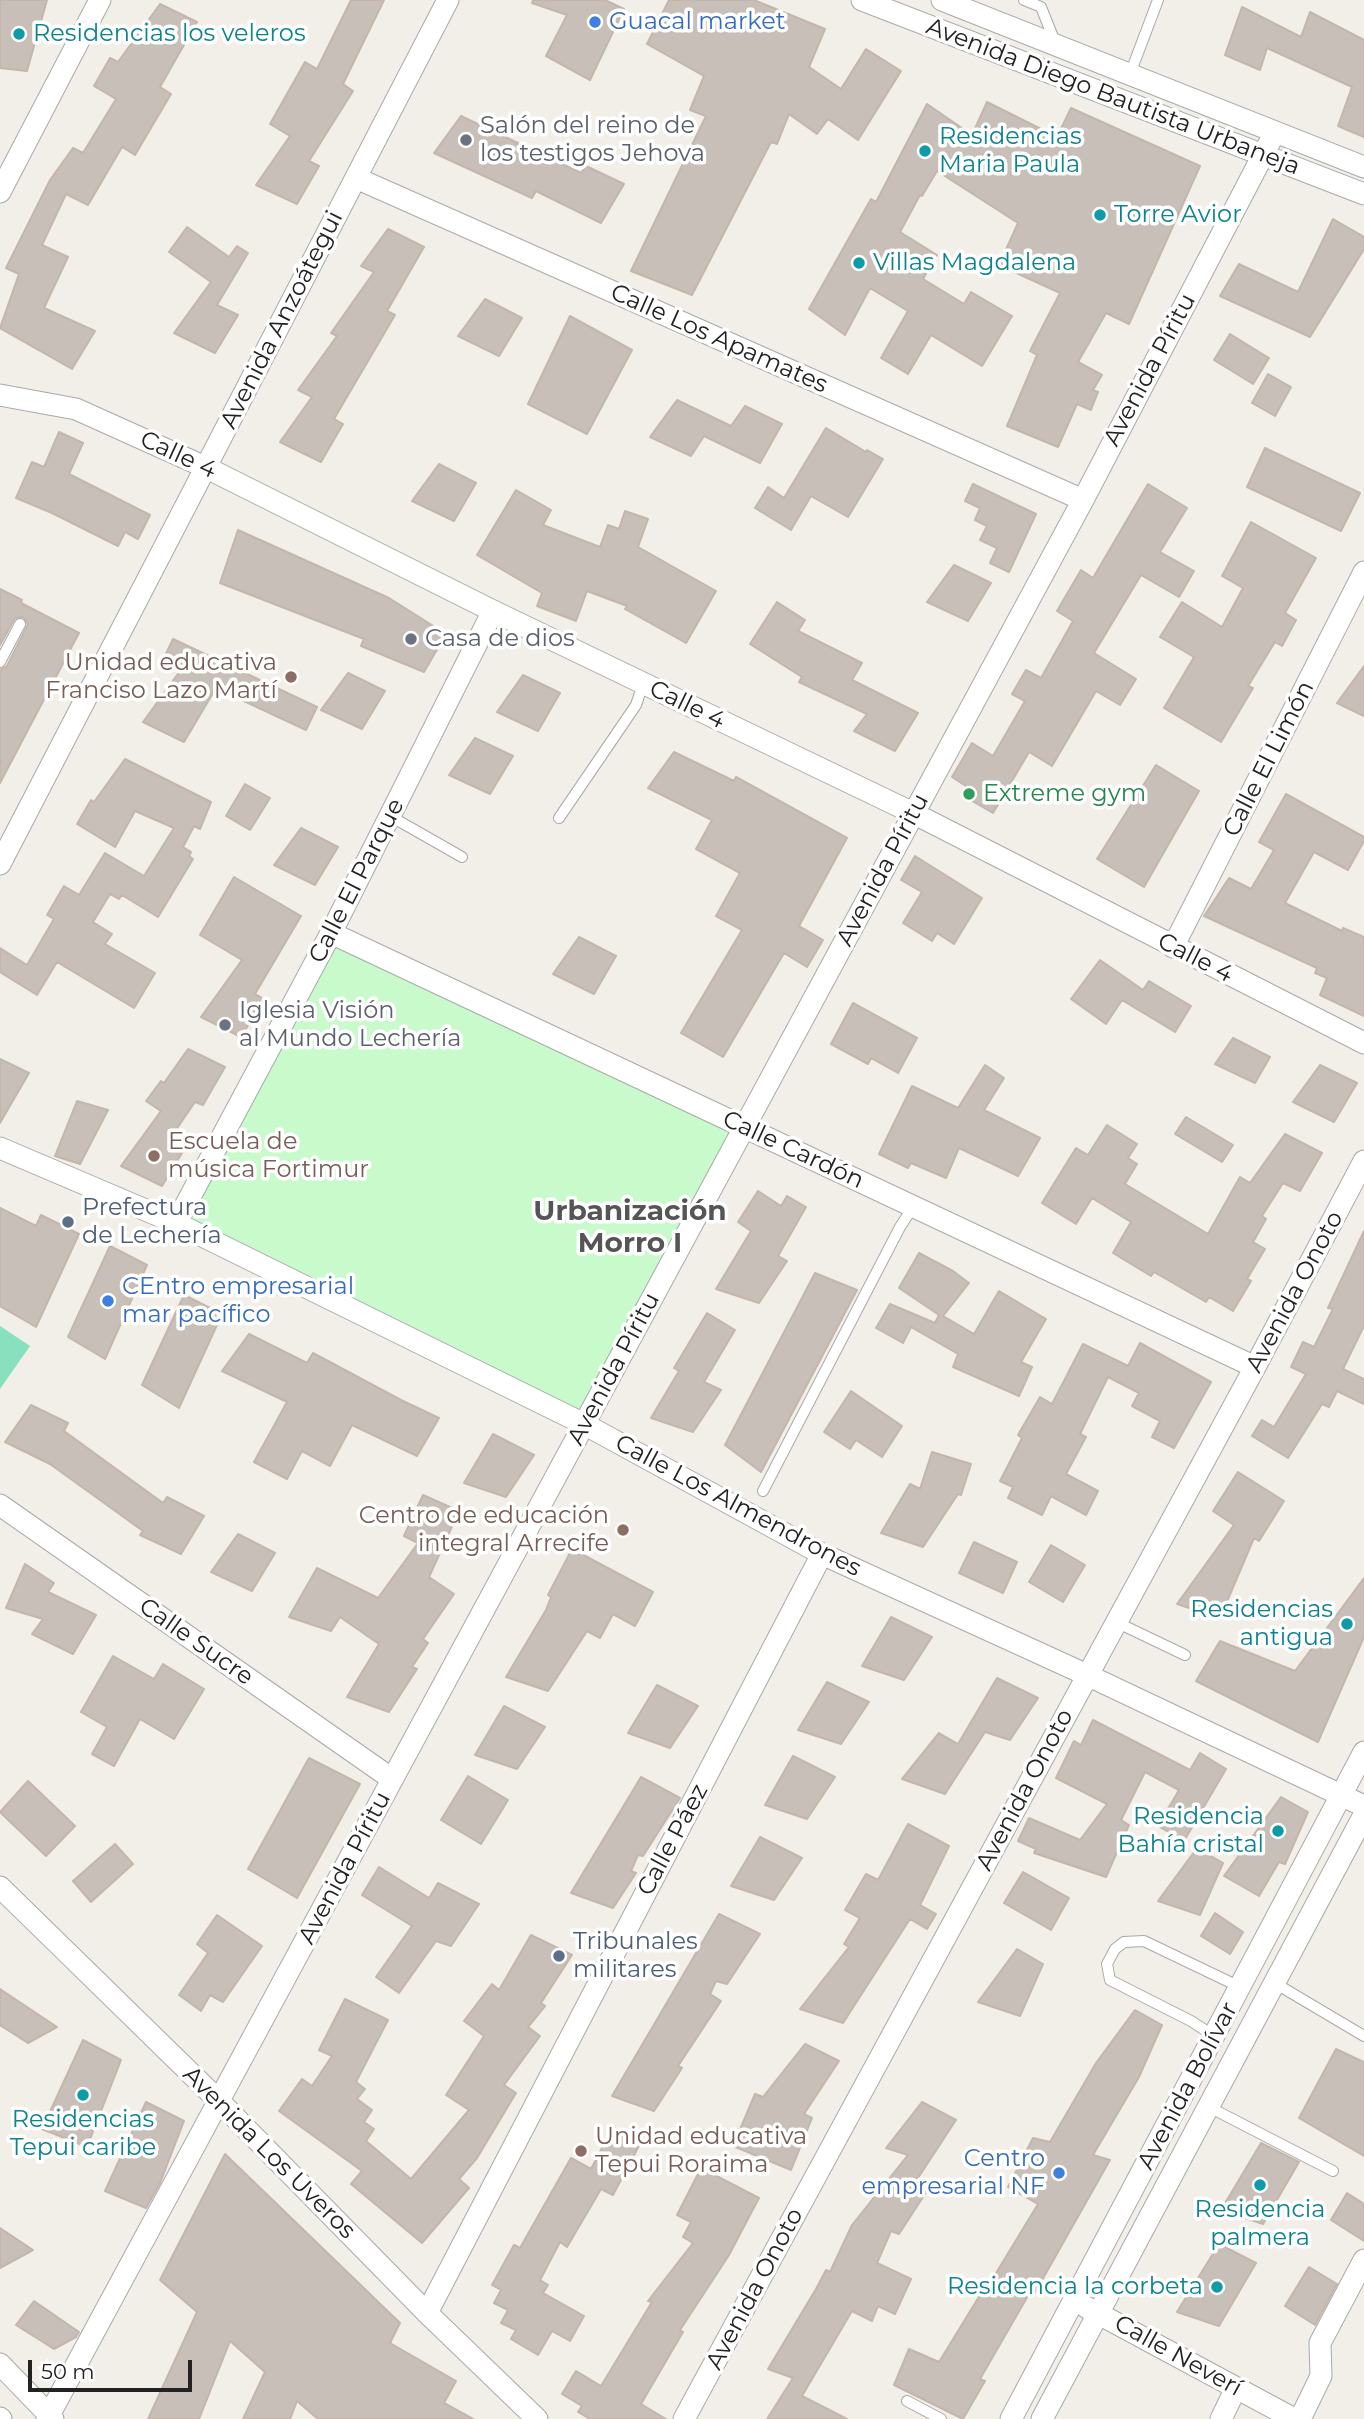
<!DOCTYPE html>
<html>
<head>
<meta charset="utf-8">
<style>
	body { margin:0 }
	#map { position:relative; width:1364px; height:2419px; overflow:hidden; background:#f2efe9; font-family:Montserrat,sans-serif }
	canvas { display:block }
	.scale { position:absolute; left:28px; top:2360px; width:164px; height:32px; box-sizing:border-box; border:4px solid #222; border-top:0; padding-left:9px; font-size:21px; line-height:24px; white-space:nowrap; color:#222; -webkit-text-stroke:5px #fff; paint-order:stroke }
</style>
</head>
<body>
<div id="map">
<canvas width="1364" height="2419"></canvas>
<div class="scale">50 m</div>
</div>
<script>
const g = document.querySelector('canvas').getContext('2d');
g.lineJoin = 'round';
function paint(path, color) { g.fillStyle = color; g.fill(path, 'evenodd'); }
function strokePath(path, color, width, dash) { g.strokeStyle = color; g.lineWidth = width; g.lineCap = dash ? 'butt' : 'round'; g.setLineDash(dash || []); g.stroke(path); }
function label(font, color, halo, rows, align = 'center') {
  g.font = font + ' Montserrat,sans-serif'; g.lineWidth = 7; g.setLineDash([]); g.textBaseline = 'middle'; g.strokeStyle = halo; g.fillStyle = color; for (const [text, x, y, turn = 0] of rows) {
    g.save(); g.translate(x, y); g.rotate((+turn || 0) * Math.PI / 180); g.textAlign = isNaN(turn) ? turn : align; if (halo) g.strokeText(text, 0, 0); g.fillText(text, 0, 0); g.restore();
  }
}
paint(new Path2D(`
	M331 933 744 1127 584 1424 176 1223Z`), '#c8facc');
paint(new Path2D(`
	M0 1326 30 1346 0 1389Z`), '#88e0be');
const building = new Path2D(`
	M0 0H47L27 71 0 68Z
	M351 0H384L343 84 353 91 309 161 319 166 297 204 256 185 290 136 270 124 305 62 317 69Z
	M533 0H605L624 9 590 80 546 56 567 15 532 3Z
	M669 0H754L825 29 809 67 841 89 866 49 901 71 858 140 828 119 817 134 789 114 777 144 771 142 692 295 631 271 706 116 690 110 704 76 647 44Z
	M160 4 197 22 160 87 171 94 135 155 122 147 88 205 66 194 42 245 68 257 44 308 95 331 72 369 0 328 19 274 6 268 50 180 73 148 83 153 116 99 94 86 110 58 118 62Z
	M1242 7 1301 37 1310 12 1364 40V137L1338 126 1352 87 1267 48 1260 70 1225 55Z
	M987 102 1057 137 1071 108 1200 166 1129 324 1106 313 1078 362 1102 375 1093 390 1098 392 1091 410 1077 404 1058 447 1007 426 1037 355 1030 351 1060 293 999 265 1018 223 937 171 922 196 920 195 900 232 937 255 923 279 964 304 971 292 1012 316 982 366 931 335 908 374 881 358 908 311 870 288 845 335 809 309 871 199 876 202 927 104 972 135Z
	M461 116 581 173 586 166 624 184 601 223 536 191 532 198 434 153Z
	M1333 219 1364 237V249L1310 337 1220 296 1239 264 1298 292Z
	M187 227 229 257 237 246 248 253 217 305 238 315 215 353 174 333 211 282 169 252Z
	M388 229 424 247 387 311 395 315 334 419 343 424 321 462 280 442 312 397 298 390 337 336 331 333 374 272 361 266Z
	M485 299 522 318 499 356 458 336Z
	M570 316 632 350 587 434 528 404Z
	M1230 334 1269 358 1253 384 1214 360Z
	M1268 374 1291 387 1275 416 1252 403Z
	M677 400 731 426 745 406 782 424 760 463 704 436 691 456 650 437Z
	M826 428 866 452 867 450 883 459 848 517 811 496 791 530 755 508 768 487 784 498Z
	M59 432 83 443 69 474 150 515 138 539 125 532 118 546 52 513 16 498 32 462 44 467Z
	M1265 448 1360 493 1341 531 1247 487Z
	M439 464 476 483 454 521 412 501Z
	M973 484 1036 514 1009 572 990 563 997 548 980 540 987 526 975 520 980 508 965 501Z
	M1148 484 1187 508 1160 552 1194 571 1179 597 1141 575 1094 653 1136 679 1120 705 1096 691 1052 766 1029 752 993 813 967 798 972 790 952 777 972 743 993 756 1025 701 1012 694 1026 670 1041 678 1073 621 1057 611 1081 570 1093 578Z
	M516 490 551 510 543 525 600 547 608 525 619 529 625 511 648 519 638 547 716 591 686 643 625 609 627 606 587 591 576 621 537 606 542 593 477 555Z
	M1251 522 1316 558 1285 613 1296 620 1282 646 1275 642 1248 686 1253 688 1221 742 1164 708 1194 657 1160 637 1182 602 1222 627 1243 588 1222 576Z
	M238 530 389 598 446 634 424 672 361 646 364 639 220 583Z
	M954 565 991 583 968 621 927 602Z
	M0 589 22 600 21 603 79 633 0 783V670L7 666 28 624 23 617 15 618 0 645Z
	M777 602 805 620 798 631 862 663 852 680 918 713 895 751 854 731 867 714 799 682 802 677 750 644Z
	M173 639 317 707 306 730 216 688 184 742 143 722 180 671 162 662Z
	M1364 666V716L1337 703Z
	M348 673 385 691 362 729 321 710Z
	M523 675 560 693 538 731 497 712Z
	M475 738 513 756 490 794 449 775Z
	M674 752 734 781 736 777 847 838 799 926 823 940 807 967 784 953 723 1057 681 1033 742 930 716 916 740 873 696 849 712 820 648 788Z
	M125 759 211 802 200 829 194 826 183 847 191 852 189 856 193 859 158 917 122 895 119 899 110 894 93 922 112 934 105 944 155 973 134 1008 57 962 37 995 0 972V948L27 965 54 919 47 915 64 886 79 895 105 853 144 876 174 828 135 811 115 847 77 824 91 800 94 802Z
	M1156 765 1199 791 1144 887 1097 859Z
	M245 784 270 798 250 830 226 816Z
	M1286 794 1364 837V841L1348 870 1314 852 1285 903 1342 931 1343 928 1364 937V1016L1320 995 1327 978 1315 973 1317 968 1204 916 1229 878 1251 889 1274 850 1259 842Z
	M301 828 338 847 315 885 274 865Z
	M915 856 982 898 954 944 937 933 932 941 903 923 922 892 901 880Z
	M234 877 301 916 255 994 264 999 241 1037 201 1017 242 960 200 935Z
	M579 937 616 956 594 994 553 974Z
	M1100 960 1143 990 1149 981 1191 1006 1175 1032 1122 1000 1106 1024 1071 999Z
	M853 1003 917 1038 898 1073 871 1058 868 1064 831 1044Z
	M1233 1038 1270 1057 1255 1083 1215 1064Z
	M188 1049 225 1067 203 1105 195 1102 169 1140 185 1148 162 1186 121 1166 161 1111 146 1101 161 1081 164 1083Z
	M0 1059 29 1073 0 1123Z
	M985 1065 1004 1078 984 1110 1040 1138 1018 1176 959 1148 946 1178 911 1163 908 1168 879 1154 912 1086 958 1108Z
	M1320 1065 1357 1083 1334 1122 1293 1102Z
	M77 1101 108 1110 80 1164 55 1156Z
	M1186 1117 1233 1145 1222 1162 1175 1134Z
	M1107 1125 1137 1144 1128 1158 1137 1164 1125 1184 1208 1234 1240 1177 1250 1183 1285 1134 1322 1153 1300 1191 1283 1183 1262 1216 1266 1219 1253 1242 1265 1249 1247 1279 1251 1281 1233 1311 1209 1297 1206 1302 1154 1272 1151 1276 1113 1253 1131 1222 1092 1198 1076 1224 1042 1203 1076 1148 1088 1155Z
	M758 1191 781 1206 787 1196 806 1207 778 1256 787 1261 759 1303 716 1289 751 1231 738 1222Z
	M0 1208 36 1226 41 1215 79 1234 36 1327 0 1306Z
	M1364 1231V1326L1343 1369 1364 1379V1404L1337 1391 1329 1407 1322 1404 1288 1458 1252 1436 1262 1420 1274 1427 1306 1374 1291 1367 1303 1342 1314 1347 1333 1309 1328 1308Z
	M110 1246 147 1265 105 1359 68 1337Z
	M919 1253 953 1271 969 1283 943 1316 974 1334 999 1291 1046 1319 1021 1362 1032 1367 1019 1396 953 1367 958 1354 911 1327 903 1343 876 1328 890 1304 935 1323 939 1315 899 1288Z
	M815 1273 857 1290 761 1472 725 1445Z
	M184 1295 222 1314 179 1408 142 1385Z
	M707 1313 735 1330 704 1382 721 1390 693 1432 651 1418 679 1371 674 1368Z
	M249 1334 307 1363 313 1353 401 1400 439 1418 417 1456 352 1425 330 1466 302 1451 287 1479 254 1462 287 1402 222 1371Z
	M1140 1343 1211 1382 1174 1448 1152 1437 1160 1421 1132 1406 1139 1393 1108 1377 1080 1434 1086 1437 1066 1474 1098 1491 1086 1515 1051 1496 1042 1515 1008 1498 1013 1487 1000 1481 1022 1438 1018 1435 1040 1397 1052 1404 1083 1344 1128 1366Z
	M851 1391 902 1426 882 1457 856 1440 850 1449 824 1432Z
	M31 1405 68 1423 64 1431 163 1503 167 1497 204 1516 181 1554 140 1535 143 1531 50 1464 5 1442Z
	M493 1434 534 1455 506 1497 464 1483Z
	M932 1452 971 1464 961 1495 958 1494 923 1547 881 1533 910 1484 920 1489Z
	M1238 1472 1284 1501 1259 1541 1254 1538 1220 1618 1177 1604 1234 1525 1213 1511Z
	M423 1495 459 1511 429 1577 454 1594 423 1639 428 1643 412 1667 417 1669 389 1712 347 1697 379 1644 340 1617 331 1631 289 1617 317 1568 378 1598 418 1543 404 1536Z
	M238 1534 275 1553 252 1591 211 1572Z
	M974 1542 1017 1562 1003 1593 959 1573Z
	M1051 1545 1085 1565 1063 1602 1029 1582Z
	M572 1549 653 1592 635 1626 613 1614 600 1638 587 1631 548 1691 506 1677 546 1610 551 1597 548 1595Z
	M25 1564 54 1583 48 1592 96 1615 73 1654 32 1634 43 1619 6 1608Z
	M1364 1578V1637L1318 1742 1196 1681 1220 1641 1295 1671Z
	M891 1617 932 1637 904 1680 862 1666Z
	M113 1656 154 1679 163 1664 204 1689 174 1739 140 1719 114 1766 92 1754 107 1727 81 1712Z
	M997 1678 1038 1698 1010 1740 985 1732 945 1794 902 1779 939 1733 958 1744Z
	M827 1682 869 1702 841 1744 798 1730Z
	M657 1685 698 1706 670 1748 628 1733Z
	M504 1706 545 1727 517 1769 475 1755Z
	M1093 1720 1190 1770 1200 1753 1226 1769 1184 1841 1158 1826 1179 1790 1145 1772 1121 1820 1129 1825 1106 1877 1034 1853 1036 1849 1018 1841 1029 1818 1080 1840 1107 1804 1056 1778 1074 1741 1081 1745Z
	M793 1756 835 1777 807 1819 765 1805Z
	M309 1758 360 1784 297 1898 248 1869Z
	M468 1776 508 1800 481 1844 441 1820Z
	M641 1777 680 1798 643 1856 638 1855 631 1871 636 1873 613 1908 571 1893Z
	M28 1781 75 1826 46 1856 0 1812Z
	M1281 1797 1308 1812 1285 1864 1279 1862 1259 1896 1224 1876Z
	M908 1824 949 1846 920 1905 936 1914 927 1929 910 1919 843 2023 800 2009 849 1947 844 1944 860 1918 845 1910 866 1874 878 1880Z
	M760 1837 802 1858 774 1900 731 1886Z
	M115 1844 133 1864 91 1902 73 1881Z
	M1197 1848 1223 1863 1200 1915 1158 1901Z
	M379 1867 429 1898 438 1883 479 1904 451 1946 436 1941 399 1993 376 1977 412 1926 362 1895Z
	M1023 1872 1069 1898 1051 1930 1004 1903Z
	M1215 1913 1243 1932 1230 1954 1201 1936Z
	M719 1914 760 1934 727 1984 716 1981 710 1994 721 2001 678 2066 682 2068 654 2111 612 2096Z
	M217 1915 262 1946 223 2002 210 1995 201 2011 179 1995 208 1953 197 1944Z
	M531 1935 572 1955 541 2003 545 2006 528 2027 540 2036 504 2085 516 2093 477 2158 459 2179 469 2188 422 2243 351 2184 362 2171 279 2111 302 2079 312 2086 332 2056 319 2050 345 1999 388 2020 356 2082 365 2089 357 2099 372 2110 364 2122 374 2129 366 2141 411 2179 469 2110 446 2095 484 2036 464 2021 492 1984 499 1990Z
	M1017 1949 1043 1964 1020 2016 978 2002Z
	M0 1989 57 2027 28 2043 0 2025Z
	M1135 2010 1162 2025 1139 2077 1093 2155 1110 2160 1033 2296 1029 2294 980 2379 985 2381 963 2419 894 2385 909 2349 939 2362 988 2282 990 2283 1038 2204 1008 2187 1033 2138 1050 2142 1096 2063Z
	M83 2040 121 2060 87 2147 42 2129Z
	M805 2044 839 2061 804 2114 812 2118 791 2170 733 2146 755 2094 763 2097Z
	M1336 2049 1364 2062V2156L1299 2118Z
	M146 2102 184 2121 160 2183 146 2208 105 2191Z
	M922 2102 956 2120 914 2184 927 2191 899 2234 891 2231 877 2263 911 2279 895 2314 878 2306 872 2321 852 2311 802 2396 847 2419H767L793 2378 768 2369 816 2289 826 2270 830 2272 852 2225 908 2155 886 2148Z
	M613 2127 641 2142 613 2195 601 2189 567 2247 560 2242 540 2280 548 2285 543 2293 584 2316 570 2341 552 2331 538 2355 511 2339 516 2330 501 2323 508 2310 494 2303 501 2290 492 2285 514 2245 520 2248 571 2158 591 2169Z
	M1261 2143 1299 2162 1263 2224 1221 2210Z
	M225 2154 400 2323 390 2343 456 2381 444 2403 473 2419H318L297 2401 290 2419H243L265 2372 230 2341 199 2419H148L197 2312 160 2280Z
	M701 2168 759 2198 729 2255 680 2330 683 2332 641 2404 666 2419H590L578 2412 582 2406 562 2394 576 2371 601 2386 652 2302 648 2301 693 2243 683 2237 691 2222 677 2215Z
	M1347 2193 1364 2204V2241L1331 2220Z
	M0 2228 33 2250 0 2268Z
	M1219 2244 1256 2263 1219 2326 1177 2312Z
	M1309 2267 1337 2284 1315 2325 1285 2306Z
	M34 2301 79 2332 76 2337 54 2349 16 2325Z`);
paint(building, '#c7bfb8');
strokePath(building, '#c4b6ab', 2);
const lane = new Path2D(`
	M1024 0 1041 7 1055 42
	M1130 74 1158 0
	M0 662 20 624
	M390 816 462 857
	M559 818 636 705 643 684
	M763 1491 900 1227 913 1207
	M1116 1622 1185 1655
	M1273 1982 1364 2036
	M1214 2036 1191 2021 1110 1980 1107 1964 1115 1949 1124 1942 1144 1941 1240 1987
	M1209 2107 1333 2171
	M907 2401 941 2419`);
const street = new Path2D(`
	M862 0 1364 194
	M942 0 1364 167
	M356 178 1083 500
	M0 192 100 0
	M0 395 76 409 205 467 493 611 913 813 1364 1043
	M0 864 448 0
	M331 933 1255 1367
	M1173 947 1364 572
	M0 1148 176 1223 584 1424 822 1554 1087 1675 1364 1806
	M176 1223 331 933 493 611
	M0 1505 392 1779
	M0 1887 219 2101 427 2313 537 2419
	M1086 2307 1294 2419
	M427 2313 822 1554
	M0 2364 53 2419
	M0 2418 1 2419
	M47 2419 1083 500 1275 132
	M684 2419 1255 1367 1364 1161
	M1011 2419 1364 1752
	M1042 2419 1364 1815
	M1221 2419 1236 2388
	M1300 2419 1321 2376 1320 2343 1364 2260`);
strokePath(lane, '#a9a9a9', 12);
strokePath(street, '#a9a9a9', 23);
strokePath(lane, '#fff', 10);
strokePath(street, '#fff', 21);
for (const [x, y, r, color] of [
	[595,22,7,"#3f7fe0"],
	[19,34,7,"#0f9aa8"],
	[466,140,7,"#6b7280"],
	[925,151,7,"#0f9aa8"],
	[1100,215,7,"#0f9aa8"],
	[859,263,7,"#0f9aa8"],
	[411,639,7,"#6b7280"],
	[291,677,7,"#8d6e63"],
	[969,794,7,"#2e9e5b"],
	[225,1025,7,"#6b7280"],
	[154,1156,7,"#8d6e63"],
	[68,1222,7,"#5c6f8a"],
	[108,1301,7,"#3f7fe0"],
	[623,1530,7,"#8d6e63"],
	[1347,1624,7,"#0f9aa8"],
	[1278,1831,7,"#0f9aa8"],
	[559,1956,7,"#5c6f8a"],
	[83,2095,7,"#0f9aa8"],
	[581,2151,7,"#8d6e63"],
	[1059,2173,7,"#3f7fe0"],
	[1260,2185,7,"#0f9aa8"],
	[1217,2287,7,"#0f9aa8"]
]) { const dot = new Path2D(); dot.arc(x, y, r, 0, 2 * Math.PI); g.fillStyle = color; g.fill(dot); strokePath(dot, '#fff', 2.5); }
label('24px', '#366cbe', '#fff', [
	["Guacal market",609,22],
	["CEntro empresarial",122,1287],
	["mar pacífico",122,1315],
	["Centro",1045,2159,"right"],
	["empresarial NF",1045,2187,"right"]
], 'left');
label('24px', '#0d838f', '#fff', [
	["Residencias los veleros",33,34],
	["Residencias",939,137],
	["Maria Paula",939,165],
	["Torre Avior",1114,215],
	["Villas Magdalena",873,263],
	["Residencias",1333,1610,"right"],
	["antigua",1333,1638,"right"],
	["Residencia",1264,1817,"right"],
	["Bahía cristal",1264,1845,"right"],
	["Residencias",83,2120,"center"],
	["Tepui caribe",83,2148,"center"],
	["Residencia",1260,2210,"center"],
	["palmera",1260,2238,"center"],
	["Residencia la corbeta",1203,2287,"right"]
], 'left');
label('24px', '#222', '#fff', [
	["Avenida Diego Bautista Urbaneja",1113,97,21],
	["Avenida Anzoátegui",282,320,-63],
	["Calle Los Apamates",719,339,24],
	["Avenida Píritu",1150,370,-62],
	["Calle 4",178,455,25],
	["Calle 4",687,705,26],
	["Calle El Limón",1269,759,-63],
	["Avenida Píritu",883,870,-62],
	["Calle El Parque",357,881,-63],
	["Calle 4",1195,958,27],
	["Calle Cardón",793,1150,25],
	["Avenida Onoto",1295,1292,-62],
	["Avenida Píritu",614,1369,-62],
	["Calle Los Almendrones",738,1506,28],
	["Calle Sucre",196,1642,35],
	["Avenida Onoto",1025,1790,-62],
	["Calle Páez",673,1840,-62],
	["Avenida Píritu",345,1868,-62],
	["Avenida Bolívar",1188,2086,-62],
	["Avenida Los Uveros",269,2153,45],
	["Avenida Onoto",755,2289,-62],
	["Calle Neverí",1178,2356,29]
]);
label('24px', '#5b616d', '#fff', [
	["Salón del reino de",480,126],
	["los testigos Jehova",480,154],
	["Casa de dios",425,639],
	["Iglesia Visión",239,1011],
	["al Mundo Lechería",239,1039]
], 'left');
label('24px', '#785e54', '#fff', [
	["Unidad educativa",277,663],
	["Franciso Lazo Martí",277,691],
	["Escuela de",168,1142,"left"],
	["música Fortimur",168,1170,"left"],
	["Centro de educación",609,1516],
	["integral Arrecife",609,1544],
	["Unidad educativa",595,2137,"left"],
	["Tepui Roraima",595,2165,"left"]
], 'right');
label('24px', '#27864d', '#fff', [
	["Extreme gym",983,794]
], 'left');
label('24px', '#4e5e75', '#fff', [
	["Prefectura",82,1208],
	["de Lechería",82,1236],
	["Tribunales",573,1942],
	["militares",573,1970]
], 'left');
label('bold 28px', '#555', '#fff', [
	["Urbanización",630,1212],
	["Morro I",630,1244]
]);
</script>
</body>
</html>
